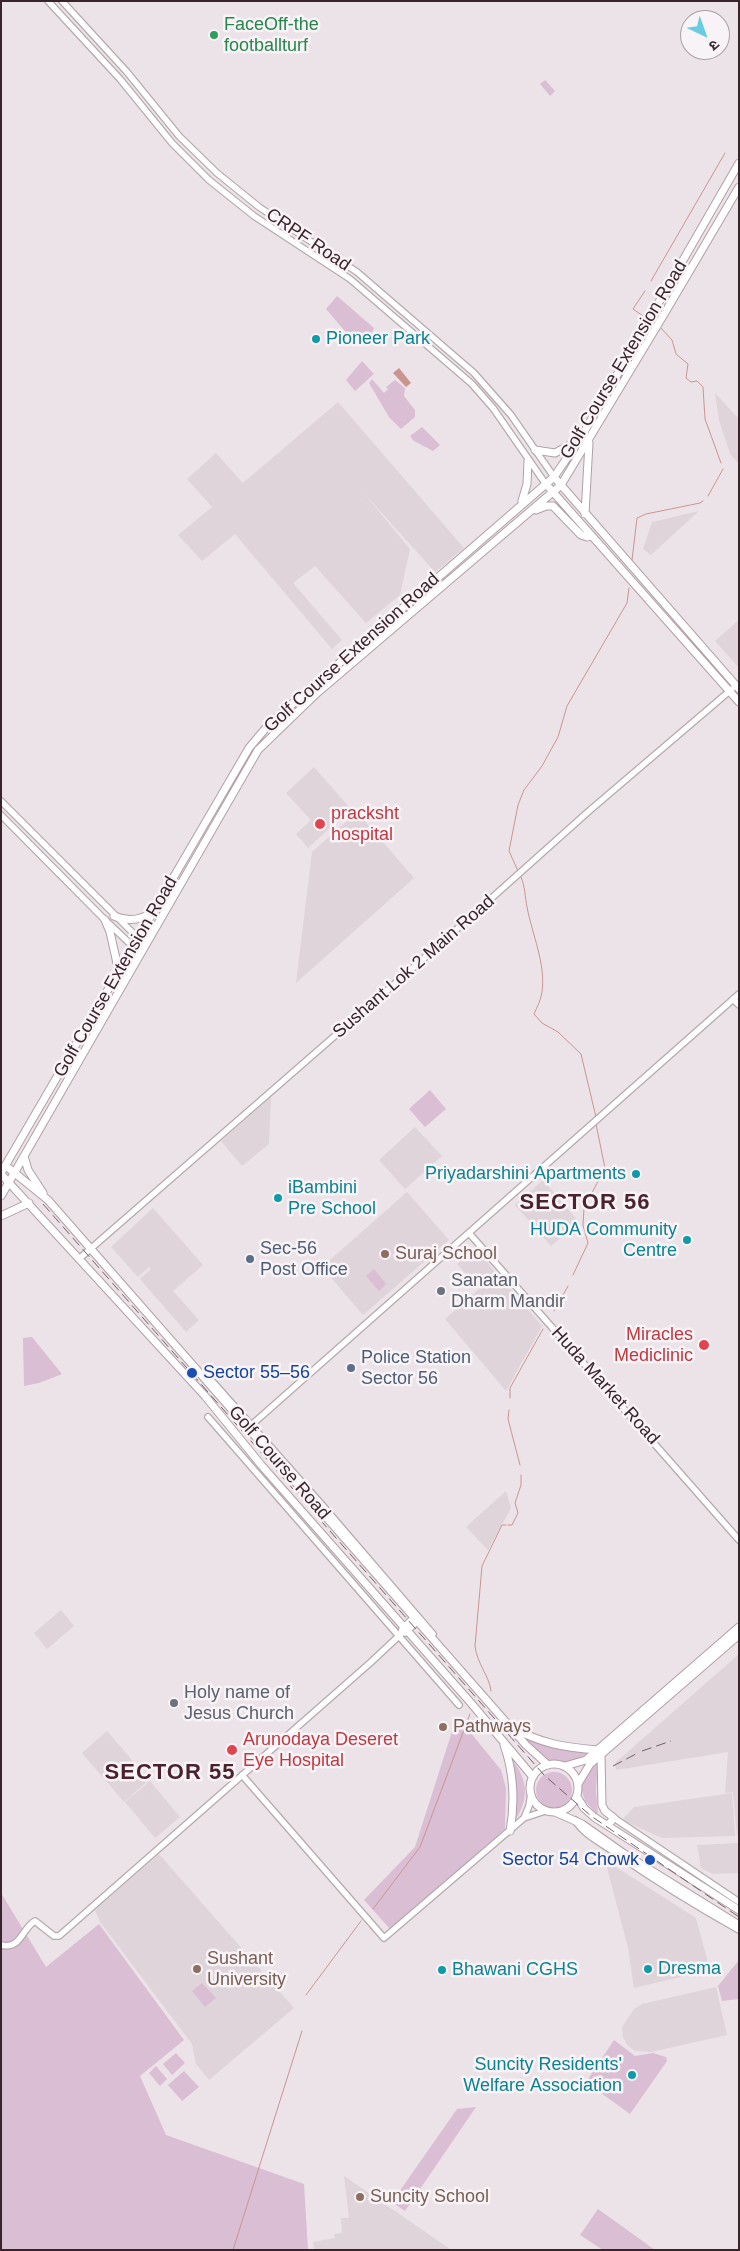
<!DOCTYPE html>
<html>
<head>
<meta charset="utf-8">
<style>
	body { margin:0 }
	#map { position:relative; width:740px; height:2251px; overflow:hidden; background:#ebe3e7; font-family:Helvetica,"Noto Sans Devanagari",sans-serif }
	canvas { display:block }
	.frame { position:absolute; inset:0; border:2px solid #3a242c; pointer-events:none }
	.north { position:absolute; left:680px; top:10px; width:50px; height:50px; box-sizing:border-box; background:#f8f3f6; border:1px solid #aca0a5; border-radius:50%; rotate:138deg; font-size:14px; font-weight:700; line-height:20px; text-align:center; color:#3a242c }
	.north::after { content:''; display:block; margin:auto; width:18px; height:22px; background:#69cde2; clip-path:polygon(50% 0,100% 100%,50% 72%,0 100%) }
</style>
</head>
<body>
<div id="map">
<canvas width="740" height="2251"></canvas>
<div class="frame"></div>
<div class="north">उ</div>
</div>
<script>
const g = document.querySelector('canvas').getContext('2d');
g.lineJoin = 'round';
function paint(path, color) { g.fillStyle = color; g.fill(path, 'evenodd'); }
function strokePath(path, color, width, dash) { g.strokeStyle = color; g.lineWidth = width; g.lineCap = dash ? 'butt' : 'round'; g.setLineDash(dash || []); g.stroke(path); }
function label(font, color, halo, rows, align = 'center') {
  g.font = font + ' Helvetica,sans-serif'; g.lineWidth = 5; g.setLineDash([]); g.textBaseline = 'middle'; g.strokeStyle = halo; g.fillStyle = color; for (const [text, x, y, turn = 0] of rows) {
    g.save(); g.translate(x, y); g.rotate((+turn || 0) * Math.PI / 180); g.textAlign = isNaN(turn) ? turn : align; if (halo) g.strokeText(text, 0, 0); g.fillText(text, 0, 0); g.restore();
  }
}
paint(new Path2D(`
	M715 393 739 419V464L730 454 719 420Z
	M338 402 464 548 435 572 362 491 410 549 400 595 366 623 315 566 293 583 342 640 332 649 235 534 202 561 178 535 212 507 187 479 216 453 243 483Z
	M699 511 651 555 643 549 652 522Z
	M739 620V668L715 641Z
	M314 767 351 809 308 848 296 834 311 820 286 793Z
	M357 812 414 878 296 983 312 852Z
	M271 1097 269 1144 242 1166 221 1141Z
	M415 1127 442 1156 405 1189 379 1160Z
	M543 1180 579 1222 551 1246 515 1205Z
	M407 1192 449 1240 363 1315 322 1267Z
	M153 1208 203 1265 173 1291 199 1320 186 1332 140 1279 151 1269 149 1267 138 1277 111 1247Z
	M476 1248 496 1273 479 1288 457 1264Z
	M497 1273 542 1326 506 1391 445 1319Z
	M506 1491 511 1508 488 1550 466 1527Z
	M61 1610 74 1626 47 1649 34 1633Z
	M739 1654V1835H737L733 1792 725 1793 728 1752 616 1770 615 1763Z
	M107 1731 149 1780 124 1802 82 1753Z
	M150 1781 180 1817 155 1838 125 1802Z
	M732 1793 735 1836 662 1838 622 1820 634 1807Z
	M739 1843V1873L713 1874 701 1868 697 1845Z
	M159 1854 294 2008 209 2080 196 2064 192 2044 100 1922 95 1910Z
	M605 1860 696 1918 710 1970 634 1988 628 1948Z
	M716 1987 727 2035 651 2052 635 2051 628 2046 623 2037 622 2027 634 2009 642 2004Z
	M344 2176 450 2249V2250H314L313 2242 335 2238 334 2234 342 2233 341 2218H349Z`), '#dfd4d9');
paint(new Path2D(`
	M545 80 555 91 550 96 540 84Z
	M337 296 374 328 369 340 349 336 326 309Z
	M362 361 374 374 355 391 346 380Z
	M372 379 384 393 388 389 386 387 395 380 405 388 404 396 415 410V417L401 429 389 417 369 383Z
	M422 427 440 445 433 451 414 441 410 436Z
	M430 1090 446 1109 425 1127 409 1109Z
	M374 1269 386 1284 379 1291 366 1276Z
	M32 1337 62 1374 39 1383 24 1386 23 1338Z
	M457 1716 501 1770 506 1788 505 1829 391 1930 364 1900 415 1847Z
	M522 1738 555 1747 589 1752C577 1762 561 1767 546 1760 538 1757 529 1745 522 1738Z
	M510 1757C528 1779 530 1797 515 1821L516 1797Z
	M598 1761 596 1790 598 1815 585 1801 581 1788 591 1767Z
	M536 1790a18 18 0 1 1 36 0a18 18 0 1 1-36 0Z
	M1 1893 46 1967 99 1924 184 2040 140 2076 166 2135 304 2184 308 2250H1Z
	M739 1960V1999L722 2001 718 1986Z
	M202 1983 216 1998 205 2007 192 1991Z
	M614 2040 635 2056 653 2053 666 2057 667 2061 630 2114 586 2082Z
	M176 2053 185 2063 172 2075 163 2064Z
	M156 2066 167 2079 160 2086 149 2073Z
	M184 2071 199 2087 182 2101 168 2085Z
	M476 2107 405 2211 392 2202 457 2109Z
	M598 2209 655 2250H603L580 2235Z`), '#dabed4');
paint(new Path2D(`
	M399 368 411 383 406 387 393 373Z`), '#ca9591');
strokePath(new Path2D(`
	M651 281 725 153
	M645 291 633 309 646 318
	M660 327 672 340 676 354 688 364 686 378 691 382 697 381 703 387 705 419 721 463
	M708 496 723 469
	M632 560 637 518 646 514 700 503 703 501
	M518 871 509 851 518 805 524 790 542 766 558 737 567 706 627 603 629 588
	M521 877C525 886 525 897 527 907 532 934 546 964 542 992 541 1000 537 1007 534 1014L542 1023 558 1032 581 1054 596 1117
	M573 1275 588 1243 583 1225 584 1208 605 1168 596 1124
	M554 1311 568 1286
	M510 1398V1388L543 1329
	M509 1410 508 1419 520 1465
	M508 1525H512L518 1513 515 1503 521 1485V1475
	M491 1691C490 1677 477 1664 475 1646L482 1566 502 1525H506
	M373 1909 420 1847 470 1714
	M306 1995 361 1921
	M233 2250 302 2031`), '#ca9591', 1);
const tertiary = new Path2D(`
	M48 1 120 79 172 143 209 180 254 216 350 279 472 384 493 408 545 483
	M62 1 127 72 179 136 217 173 259 207 357 272 474 373 511 415 554 477
	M1 801 145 945
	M1 815 105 920 140 953
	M733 999 739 1005
	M469 1233 739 1540
	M80 1258 438 946 589 811 732 689
	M212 1381 323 1506 433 1634
	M208 1417 459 1705
	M248 1428 739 994
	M405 1633 418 1621
	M242 1775 384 1938 524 1818 529 1806 531 1793
	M524 1818 545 1811
	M614 1818 739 1902
	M575 1820C583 1834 601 1843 614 1852 654 1880 696 1906 739 1930
	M1 1945C21 1950 22 1928 35 1921L54 1936H59L370 1663 401 1634 402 1629 414 1617`);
const secondary = new Path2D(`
	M535 450 555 453 577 441
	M554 477 739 689
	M545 483 739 702
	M522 501 527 484 528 461
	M536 510 546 506H553L581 535 587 537 591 536
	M585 514 589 443
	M114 916C128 922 142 920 154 911
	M105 920 110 932 119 972
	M24 1156 28 1170 43 1193
	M6 1166 48 1200 526 1745 548 1765
	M1 1173 249 748 265 729 283 712 554 477 580 439 739 163
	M1 1174 205 1396 262 1466 471 1703 533 1777
	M1 1196 258 750 317 693 561 485 663 316 739 187
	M1 1216 29 1203
	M512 1727C541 1744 564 1747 597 1750
	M504 1745C514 1772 515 1804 510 1831
	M601 1754 602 1805 605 1811 614 1818 608 1825
	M530 1788a24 24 0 1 1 48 0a24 24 0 1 1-48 0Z
	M565 1766 586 1760 739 1627
	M578 1784 590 1764 739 1635
	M577 1797 584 1808 594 1817 739 1910
	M555 1812 582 1824 623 1853 739 1925`);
strokePath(tertiary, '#b6aaaf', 8);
strokePath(secondary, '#b29fa7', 9);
strokePath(tertiary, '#fff', 5.5);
strokePath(secondary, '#fff', 7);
strokePath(new Path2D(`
	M43 1204 544 1775 591 1816 739 1917
	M642 1751 671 1741
	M613 1766 636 1754`), '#765f67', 1, [10, 5]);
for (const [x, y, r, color] of [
	[214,35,5,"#2e9e5b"],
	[316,339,5,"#0f9aa8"],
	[320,824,6,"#e0444e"],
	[636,1174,5,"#0f9aa8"],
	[278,1198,5,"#0f9aa8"],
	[687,1240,5,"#0f9aa8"],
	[385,1254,5,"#8d6e63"],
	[250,1259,5,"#5c6f8a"],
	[441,1291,5,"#6b7280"],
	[704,1345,6,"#e0444e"],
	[351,1368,5,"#5c6f8a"],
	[192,1373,6,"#1a4fb4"],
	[174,1703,5,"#6b7280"],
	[443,1727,5,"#8d6e63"],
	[232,1750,6,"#e0444e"],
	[650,1860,6,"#1a4fb4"],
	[197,1969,5,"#8d6e63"],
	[648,1969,5,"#0f9aa8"],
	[442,1970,5,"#0f9aa8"],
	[632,2075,5,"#0f9aa8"],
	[360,2197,5,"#8d6e63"]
]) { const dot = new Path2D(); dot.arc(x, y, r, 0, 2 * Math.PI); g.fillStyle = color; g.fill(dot); strokePath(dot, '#f8f3f6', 2); }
label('18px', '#27864d', '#f8f3f6', [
	["FaceOff-the",224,25],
	["footballturf",224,46]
], 'left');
label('18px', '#3a242c', '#f8f3f6', [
	["CRPF Road",308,240,34],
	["Golf Course Extension Road",624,360,-59],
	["Golf Course Extension Road",352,653,-42],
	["Sushant Lok 2 Main Road",414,967,-41],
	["Golf Course Extension Road",116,977,-60],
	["Huda Market Road",605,1386,48],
	["Golf Course Road",279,1463,49]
]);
label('18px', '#0d838f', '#f8f3f6', [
	["Pioneer Park",326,339],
	["Priyadarshini Apartments",626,1174,"right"],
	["iBambini",288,1188],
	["Pre School",288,1209],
	["HUDA Community",677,1230,"right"],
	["Centre",677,1251,"right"],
	["Dresma",658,1969],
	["Bhawani CGHS",452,1970],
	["Suncity Residents'",622,2065,"right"],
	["Welfare Association",622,2086,"right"]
], 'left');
label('18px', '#be3a42', '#f8f3f6', [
	["pracksht",331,814],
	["hospital",331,835],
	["Miracles",693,1335,"right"],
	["Mediclinic",693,1356,"right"],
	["Arunodaya Deseret",243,1740],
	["Eye Hospital",243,1761]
], 'left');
label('18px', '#4e5e75', '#f8f3f6', [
	["Sec-56",260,1249],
	["Post Office",260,1270],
	["Police Station",361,1358],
	["Sector 56",361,1379]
], 'left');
label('18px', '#785e54', '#f8f3f6', [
	["Suraj School",395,1254],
	["Pathways",453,1727],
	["Sushant",207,1959],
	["University",207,1980],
	["Suncity School",370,2197]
], 'left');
label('18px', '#5b616d', '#f8f3f6', [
	["Sanatan",451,1281],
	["Dharm Mandir",451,1302],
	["Holy name of",184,1693],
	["Jesus Church",184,1714]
], 'left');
label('18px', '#164399', '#f8f3f6', [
	["Sector 55–56",203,1373],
	["Sector 54 Chowk",639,1860,"right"]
], 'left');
g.letterSpacing = '1px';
label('bold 22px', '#4a232f', '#f8f3f6', [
	["SECTOR 56",585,1203],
	["SECTOR 55",170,1773]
]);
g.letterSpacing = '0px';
</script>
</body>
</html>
